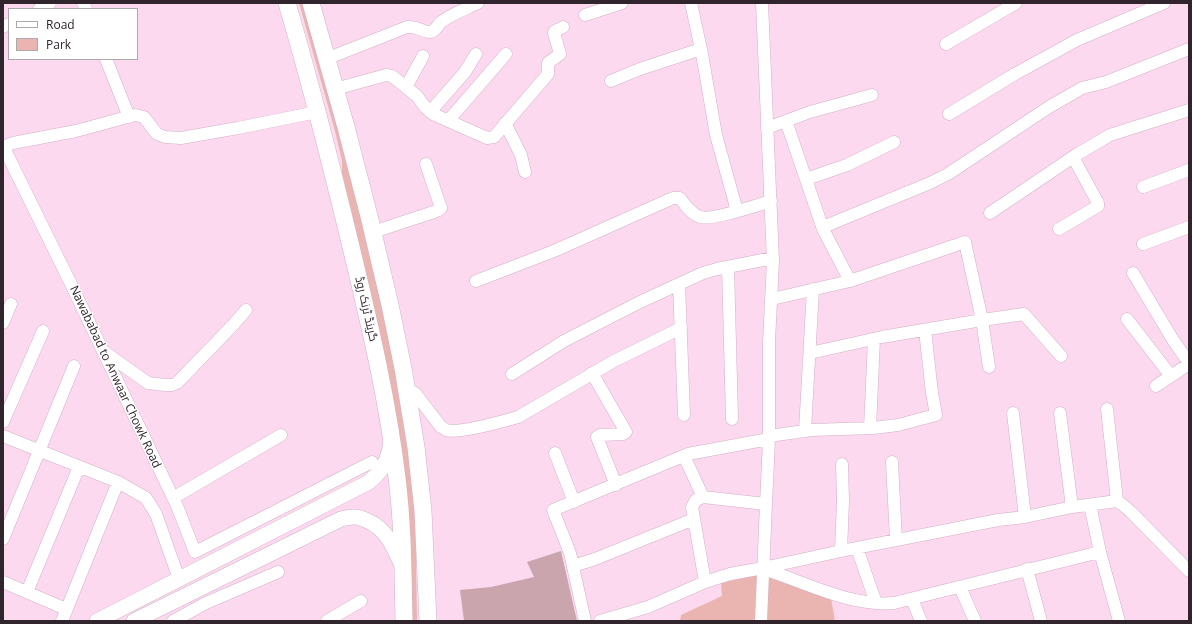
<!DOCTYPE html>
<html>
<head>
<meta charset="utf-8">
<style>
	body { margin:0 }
	#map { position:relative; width:1192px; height:624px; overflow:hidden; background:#fcd9ef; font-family:"Open Sans",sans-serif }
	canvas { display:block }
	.frame { position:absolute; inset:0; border:4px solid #31252d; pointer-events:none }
	.legend { position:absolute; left:8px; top:8px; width:130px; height:52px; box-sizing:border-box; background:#fff; border:1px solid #ada8ab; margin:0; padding:5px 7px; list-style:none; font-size:12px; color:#31252d }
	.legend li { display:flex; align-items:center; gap:8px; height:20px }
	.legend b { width:20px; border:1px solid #ada8ab }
</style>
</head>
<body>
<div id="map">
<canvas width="1192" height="624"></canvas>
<div class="frame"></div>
<ul class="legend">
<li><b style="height:5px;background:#fff"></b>Road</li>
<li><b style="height:11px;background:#eab5b1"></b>Park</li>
</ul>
</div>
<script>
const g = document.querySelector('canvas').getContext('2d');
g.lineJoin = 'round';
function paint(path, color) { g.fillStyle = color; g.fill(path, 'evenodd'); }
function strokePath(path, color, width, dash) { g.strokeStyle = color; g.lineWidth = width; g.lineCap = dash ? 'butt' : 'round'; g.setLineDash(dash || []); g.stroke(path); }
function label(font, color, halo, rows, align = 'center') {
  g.font = font + ' "Open Sans",Cairo,sans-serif'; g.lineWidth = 3; g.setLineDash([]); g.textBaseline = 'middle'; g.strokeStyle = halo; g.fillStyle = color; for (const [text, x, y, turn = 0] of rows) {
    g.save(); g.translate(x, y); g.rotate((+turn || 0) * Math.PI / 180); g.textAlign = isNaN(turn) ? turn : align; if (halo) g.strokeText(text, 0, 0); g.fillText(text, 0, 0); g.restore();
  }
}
paint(new Path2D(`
	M299 3H306L351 165 400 374 418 518 416 565 417 621H409V591L342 178V161L335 131Z
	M762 574 831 598 835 621H680L681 615 722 596 721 583Z`), '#eab5b1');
paint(new Path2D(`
	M561 551 577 621H464L460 590 491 587 534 577 527 562Z`), '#cba5ae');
const minor = new Path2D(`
	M83 3 86 9
	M691 3 702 54 716 135 737 211
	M39 9 50 3
	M585 15 622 3
	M3 27 9 24
	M946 44 1016 3
	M106 59 129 117
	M326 59 407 27C418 26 420 31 429 32 435 32 437 26 441 22 451 14 466 9 478 3
	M611 81 640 69 701 49
	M406 87 423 56
	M335 89 386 75 392 76 417 96 425 107 433 114 487 138 494 137 548 74V63L560 54 554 33 555 31 563 27
	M430 112 465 72 476 54
	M949 114 1015 74 1077 40 1164 3
	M448 121 506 54
	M786 121 823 229 850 281
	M505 123 521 155 525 172
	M767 128 810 112 872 95
	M3 146 71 284 177 506 195 552 372 462
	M3 147 13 143 76 131 135 115 144 117 157 134 165 137 181 138 238 128 317 112
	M806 179 847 165 894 142
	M1143 187 1189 170
	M990 213 1076 155 1110 135 1189 110
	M823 227 930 183 948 174 1049 107 1082 88 1106 82 1189 49
	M1059 229 1098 206V203L1073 157
	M373 232 434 212 439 210 441 208 426 164
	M1143 244 1189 227
	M728 267 732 419
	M1133 273 1173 340 1189 363
	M476 281 554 251 673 198H680C685 205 691 214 700 217 711 221 757 205 771 201
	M679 284 684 415
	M772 299 850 281 965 242 982 320 989 367
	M1127 319 1171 376
	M3 323 11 304
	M103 351 148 383 165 385H172L177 383 233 325 246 310
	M810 353 882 337 982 320 1024 314 1061 356
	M592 373 626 432 623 434 600 435 597 437 616 485
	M512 374 564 341 640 302 703 273 717 269 773 258
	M1156 386 1189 364
	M407 389 415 393 441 427C442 427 446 430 446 430 459 434 504 421 518 417L614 361 681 328
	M1107 409 1117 501
	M1013 413 1025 517
	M1060 413 1072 507
	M3 422 43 331
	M870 428 874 339
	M805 430 813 289
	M3 436 118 482 146 498 156 514 179 579
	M769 436 812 430 873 428 898 425 936 415 932 393 925 330
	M555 453 574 502
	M684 456 703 497 696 500 692 507 705 582
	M892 462 896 540
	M703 497 766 504
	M173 498 281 435
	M1090 505 1100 552 1119 621
	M3 539 74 366
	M857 548 876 603
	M841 551 843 501 842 464
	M573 566 595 559 694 519
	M764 569C804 582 851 607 894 603L1100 552
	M1027 569 1041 621
	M3 582 66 609
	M960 587 975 621
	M27 592 79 467
	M912 599 921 621
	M62 621 118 482
	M173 621 206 603 278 572
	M327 621 361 601
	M585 621 570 553 553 510 688 454 769 439
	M600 621 648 607 705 582 730 574 763 568 841 551 998 520 1025 517 1072 507 1117 501 1123 505 1131 512 1189 571
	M761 621 766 504 769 439V342L773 261 762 3`);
const major = new Path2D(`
	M97 621 369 482C384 469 388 461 391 441
	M134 621 341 519C353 516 357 516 368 521 388 530 394 549 403 567`);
const highway = new Path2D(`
	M287 3C311 85 332 168 352 251 370 326 388 402 397 478 403 526 403 573 404 621
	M311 3 346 127 369 216 390 305 403 368 416 447 423 511 428 621`);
strokePath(minor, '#d1b0c5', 13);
strokePath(major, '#d1b0c5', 16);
strokePath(highway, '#d1b0c5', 18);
strokePath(minor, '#fff', 12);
strokePath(major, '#fff', 15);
strokePath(highway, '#fff', 17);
label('12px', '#31252d', '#fff', [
	["گرینڈ ٹرنک روڈ",366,309,77],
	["Nawababad to Anwaar Chowk Road",115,377,65]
]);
</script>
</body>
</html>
